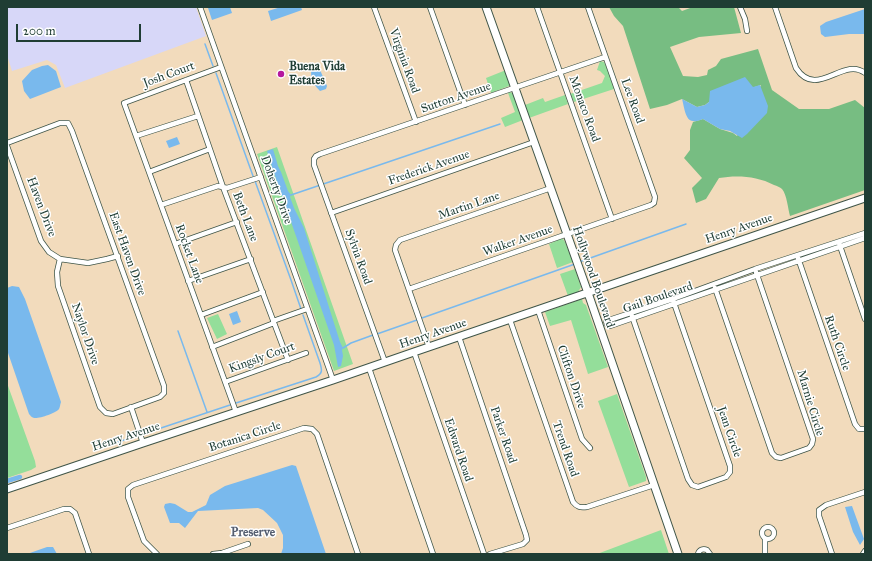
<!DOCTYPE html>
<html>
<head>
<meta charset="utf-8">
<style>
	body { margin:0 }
	#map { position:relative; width:872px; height:561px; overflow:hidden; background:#f2dbbc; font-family:"IM FELL Great Primer",serif }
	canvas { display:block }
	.frame { position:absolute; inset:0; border:8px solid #1f3d34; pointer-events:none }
	.scale { position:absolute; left:16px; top:24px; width:125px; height:18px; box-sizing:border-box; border:2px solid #1f3d34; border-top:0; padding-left:5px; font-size:12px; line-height:14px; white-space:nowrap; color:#1f3d34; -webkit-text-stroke:3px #fff; paint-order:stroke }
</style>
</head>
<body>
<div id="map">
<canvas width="872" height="561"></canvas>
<div class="frame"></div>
<div class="scale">200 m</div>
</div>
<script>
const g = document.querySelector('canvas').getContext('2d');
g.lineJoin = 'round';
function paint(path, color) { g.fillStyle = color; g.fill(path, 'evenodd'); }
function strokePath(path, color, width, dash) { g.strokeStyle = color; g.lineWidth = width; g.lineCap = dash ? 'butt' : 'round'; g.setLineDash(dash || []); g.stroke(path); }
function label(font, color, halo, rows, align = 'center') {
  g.font = font + ' "IM FELL Great Primer",serif'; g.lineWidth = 3; g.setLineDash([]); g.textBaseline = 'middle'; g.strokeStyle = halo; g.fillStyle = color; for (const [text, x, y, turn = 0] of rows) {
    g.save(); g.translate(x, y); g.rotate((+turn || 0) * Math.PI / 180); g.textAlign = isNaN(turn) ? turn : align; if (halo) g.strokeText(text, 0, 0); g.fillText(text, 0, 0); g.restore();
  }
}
paint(new Path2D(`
	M7 7H196L206 36 65 88 56 65 47 60 12 71 7 55Z`), '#d7d7f8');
paint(new Path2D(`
	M600 61 604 62 606 66 614 89 574 102 570 94 602 83 605 76 600 71 597 70Z
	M506 70 510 84 509 86 491 93 486 78Z
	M510 92 514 94 523 120 505 127 501 118 515 112 508 93Z
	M565 95 568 104 529 118 525 105 543 98 545 102Z
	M277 147 353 364 334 371 257 154Z
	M560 239H563L565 242 573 262 557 268 549 244Z
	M575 269 581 287 578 292 568 296 560 274Z
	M582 299 583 303 586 305 608 367 588 374 571 320 550 326 545 312Z
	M218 314 227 334 217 339 207 318Z
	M7 383 35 461 36 467 31 470 7 478Z
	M617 394 646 477V481L629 487 598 401Z
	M661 530 669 554H597Z`), '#94de9a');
paint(new Path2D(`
	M609 7H678L682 11 693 7H734L741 33 699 37 670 47 683 76 698 77 707 75 708 70 716 66 721 59 758 49 772 90 799 109H829L855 100 865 108V190L790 216C788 209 787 195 782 189 780 187 777 186 774 185 757 176 737 175 719 178L706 199 696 203 692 188 702 178 684 158 690 150V130L693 122 703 119 720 129 733 133 737 136 761 85 709 102 705 105 697 107 682 99 667 105 650 109 623 26 614 16Z`), '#77bd82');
paint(new Path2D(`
	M212 7H230L232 13 212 20 208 8Z
	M281 7H301L302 10 271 21 268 11Z
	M865 9V34H849L825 37 821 34 820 26 826 22Z
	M317 63 327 86 326 89 320 91C311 82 310 77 312 65Z
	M48 65 56 71 61 87 30 99 24 91 22 81 32 70 42 66Z
	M745 77 753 87 760 85 768 106 767 113 747 134 742 138 730 131 720 129 703 119C700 120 696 122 693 121 685 121 684 105 682 99L697 107 705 105 709 102 710 91Z
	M177 137 180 144 169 148 166 141Z
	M273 149 278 166 281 172 288 191 291 195 290 197 294 208 304 228 340 342 343 348 342 350 343 356 341 366 338 367 334 345 274 173 267 151Z
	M12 286 19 287 25 299 61 402C60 405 60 407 59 409 56 413 39 419 34 418 31 417 31 416 29 414L7 350V288Z
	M237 311 241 322 233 325 229 314Z
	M292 465 296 466 326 554H281L283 548V535L277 523 263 510 258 508 198 511 185 528 179 523H170L164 507 165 504 170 503 175 504 188 512H192L206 505 210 495 225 486Z
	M852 506 864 539 860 545 853 532 845 507Z
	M47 547H53L57 554H27Z`), '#79b9ed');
strokePath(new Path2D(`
	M205 44 213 66
	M216 73 253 176
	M255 181 291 280 301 309
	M291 195 500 124
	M579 262 686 224
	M422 318 575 264
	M178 331 207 412
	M377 334 417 320
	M343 348 351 343 373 335
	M236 403 316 377C323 373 322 370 320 363L303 315
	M143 434 230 405
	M102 447 137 436`), '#79b9ed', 1.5);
strokePath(new Path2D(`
	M7 481 20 477`), '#79b9ed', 4.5);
const street = new Path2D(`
	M200 7 333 380
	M374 7 416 122
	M430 7 465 105
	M537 7 612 219
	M740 7 745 19 747 31
	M775 7 796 68C817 100 843 56 865 73
	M221 67 124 103 236 412
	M186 80 223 187 288 360
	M136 136 198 116
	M7 143 60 123H68L72 131 164 386V393L160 397 113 414 106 413 100 407 58 286 57 272 60 259
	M7 146 41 241 49 252 60 259 88 263 107 259 118 256
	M149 172 210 149
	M161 205 218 186 227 188 261 177
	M331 213 534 142
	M865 233 755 269 673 299 606 321 607 324 610 326 865 238
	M839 243 865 319
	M175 244 237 222
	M798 258 855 424 859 429H865
	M188 281 251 259
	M715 288 772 453 776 457 781 458 809 448 812 444 813 439 756 272
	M409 289 651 205 654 203 655 197 588 7
	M538 310 582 439 590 448
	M201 315 263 292
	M632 316 688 479 692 485 698 487 726 477 730 472V466L673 300
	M510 320 573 502C577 507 580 508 587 507L654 485
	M273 321 307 309
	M459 337 526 535 527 540 523 544 490 554
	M212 347 274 323
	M429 347 395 250 396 245 400 240 551 188
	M414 352 484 554
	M385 362 314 165V159L316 156 320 154 605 57
	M369 368 433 554
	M225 382 306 353
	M131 407 143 443
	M762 533a6 6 0 1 1 12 0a6 6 0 1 1-12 0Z
	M7 528 64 509H70L75 513 89 554
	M157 554 144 541 128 497V489L133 485 304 428 312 429 317 434 358 554
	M213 554 222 553 248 544
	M698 554C699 550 703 548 707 550L710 554
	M765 554V539
	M832 554 819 516V510L826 505 865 492
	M863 554 865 551`);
const secondary = new Path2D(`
	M486 7 588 293 678 554
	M7 489 143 443 333 380 414 352 865 198`);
strokePath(street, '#3f5548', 6);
strokePath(secondary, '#3f5548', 9);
strokePath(street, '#fff', 4.5);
strokePath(secondary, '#fff', 7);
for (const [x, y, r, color] of [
	[281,74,4,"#b5179e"]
]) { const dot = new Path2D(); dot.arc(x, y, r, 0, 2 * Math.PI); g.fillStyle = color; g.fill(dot); strokePath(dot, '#fff', 1.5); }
label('12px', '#1f3d34', '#fff', [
	["Virginia Road",404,61,70],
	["Josh Court",169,75,-20],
	["Sutton Avenue",456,98,-19],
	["Lee Road",632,101,70],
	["Monaco Road",584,109,70],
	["Frederick Avenue",429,168,-19],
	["Doherty Drive",276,190,70],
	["Martin Lane",469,206,-19],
	["Haven Drive",41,207,69],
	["Beth Lane",245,217,69],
	["Henry Avenue",739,229,-19],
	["Walker Avenue",518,241,-19],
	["East Haven Drive",127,254,70],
	["Rocket Lane",189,254,70],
	["Sylvia Road",358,257,70],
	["Hollywood Boulevard",593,277,71],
	["Gail Boulevard",658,298,-19],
	["Naylor Drive",85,334,71],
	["Henry Avenue",433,334,-19],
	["Ruth Circle",837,343,71],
	["Kingsly Court",262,358,-20],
	["Clifton Drive",571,377,71],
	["Marnie Circle",810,403,73],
	["Jean Circle",729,432,71],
	["Parker Road",503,435,71],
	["Henry Avenue",126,437,-18],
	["Botanica Circle",245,437,-18],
	["Trend Road",565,449,71],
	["Edward Road",458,450,71]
]);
label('bold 12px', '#1f3d34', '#fff', [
	["Buena Vida",289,67],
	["Estates",289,81]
], 'left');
label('bold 13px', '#555e70', '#fff', [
	["Preserve",253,533]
]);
</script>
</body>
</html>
